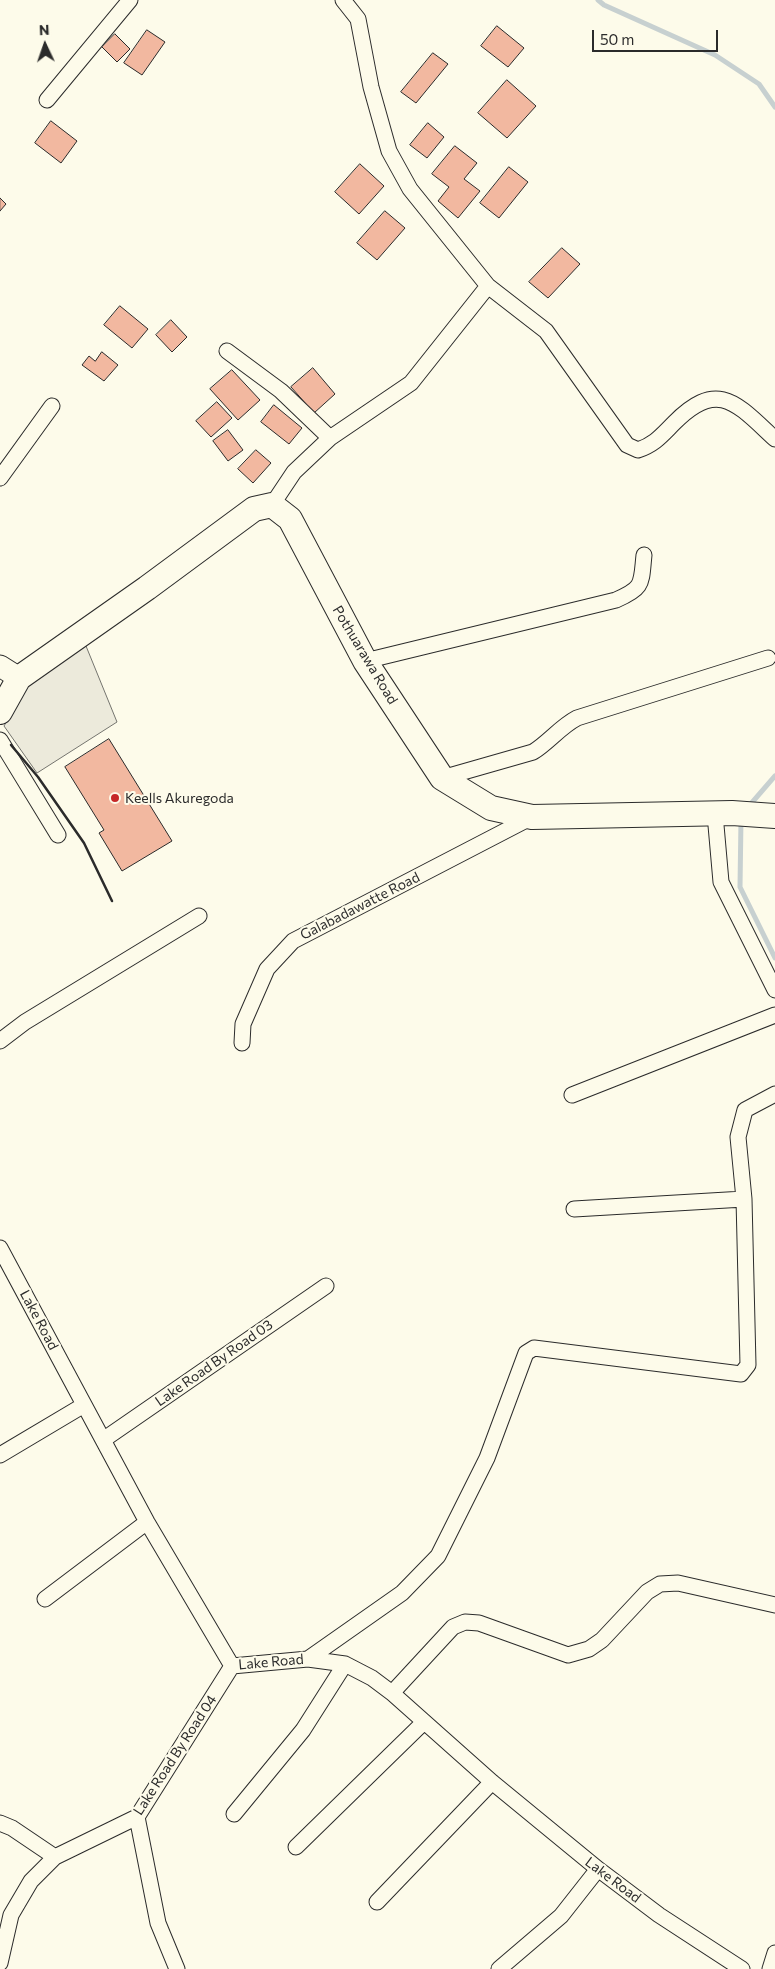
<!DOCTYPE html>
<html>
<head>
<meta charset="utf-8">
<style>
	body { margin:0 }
	#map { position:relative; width:775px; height:1969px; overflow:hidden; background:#fdfbea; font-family:Commissioner,sans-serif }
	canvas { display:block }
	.north { position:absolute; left:20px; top:20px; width:50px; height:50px; -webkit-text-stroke:4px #fdfbea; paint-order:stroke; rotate:357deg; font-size:14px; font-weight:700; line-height:20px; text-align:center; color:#2b2b2b }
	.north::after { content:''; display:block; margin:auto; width:18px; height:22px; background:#2b2b2b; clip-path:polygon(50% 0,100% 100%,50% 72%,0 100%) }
	.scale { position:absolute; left:592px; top:30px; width:126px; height:22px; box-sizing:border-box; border:2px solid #2b2b2b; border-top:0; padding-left:6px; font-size:15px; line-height:18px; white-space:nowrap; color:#2b2b2b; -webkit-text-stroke:4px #fdfbea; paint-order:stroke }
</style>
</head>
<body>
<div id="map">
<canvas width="775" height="1969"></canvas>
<div class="north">N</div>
<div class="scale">50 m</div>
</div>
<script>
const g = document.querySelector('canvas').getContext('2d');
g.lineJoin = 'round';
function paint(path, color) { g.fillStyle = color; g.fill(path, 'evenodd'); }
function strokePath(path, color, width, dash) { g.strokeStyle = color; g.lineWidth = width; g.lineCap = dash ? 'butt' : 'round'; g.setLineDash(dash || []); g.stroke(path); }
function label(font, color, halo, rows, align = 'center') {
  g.font = font + ' Commissioner,sans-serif'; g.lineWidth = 4; g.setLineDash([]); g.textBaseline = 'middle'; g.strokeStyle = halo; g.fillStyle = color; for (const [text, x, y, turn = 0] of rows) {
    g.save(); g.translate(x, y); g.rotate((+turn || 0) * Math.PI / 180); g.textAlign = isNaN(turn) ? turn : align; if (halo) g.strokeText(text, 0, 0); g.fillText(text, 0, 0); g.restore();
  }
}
const parking = new Path2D(`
	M86 646 117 722 37 773 4 726 33 677Z`);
paint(parking, '#eceadb');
strokePath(parking, '#74746e', 1);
strokePath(new Path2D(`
	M598 0 604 5 715 55 759 84 775 107
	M749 806 775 776
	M741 819 740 887 775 958`), '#c7d0d0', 5);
const building = new Path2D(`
	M497 26 524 48 508 67 481 46Z
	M147 30 165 42 142 75 124 63Z
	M115 34 130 49 117 62 102 47Z
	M433 53 448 64 416 103 401 92Z
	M507 80 536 106 507 138 478 113Z
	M51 121 77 141 61 163 35 143Z
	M428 123 444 137 427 158 410 145Z
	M455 146 477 163 464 179 480 191 458 218 438 201 449 187 432 174Z
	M360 164 384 186 359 214 335 192Z
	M509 167 528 182 499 218 480 203Z
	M0 198 6 204 0 211Z
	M385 211 405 228 377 260 357 243Z
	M562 248 580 264 548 298 529 282Z
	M120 306 148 329 132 348 104 325Z
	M171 320 187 337 172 352 156 335Z
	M102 352 118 365 104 381 82 365 89 356 95 361Z
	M313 368 335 394 314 413 291 387Z
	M232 370 260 400 238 420 210 389Z
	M217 402 232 418 211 437 196 421Z
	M274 405 302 428 289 444 261 422Z
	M228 430 243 450 228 461 213 441Z
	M256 450 271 463 253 483 238 469Z
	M109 739 172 841 122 871 99 833 104 830 65 767Z`);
paint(building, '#f2b8a0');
strokePath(building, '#2b2b2b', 1);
const street = new Path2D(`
	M343 0 358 19 371 87 389 151 410 189 488 286 546 331 627 445 638 450C655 444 661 436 674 423 718 378 737 404 775 439
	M47 100 130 0
	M227 351 281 391 330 438
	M0 478 52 406
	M272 505 294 472 330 438 411 383 488 286
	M365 661 616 600C644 588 641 584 644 555
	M0 740 58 835
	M442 778 533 752C549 742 560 727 577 718L768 658
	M715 814 721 882 775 990
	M0 1041 25 1022 199 916
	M242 1043 243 1024 267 969 293 941 532 817
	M572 1095 775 1015
	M574 1209 744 1199
	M0 1248 147 1522 232 1666 308 1659 345 1664 372 1678 392 1693 492 1782 598 1869 659 1915 742 1969
	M103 1440 326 1286
	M0 1455 84 1405
	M45 1599 147 1522
	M308 1659 402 1593 438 1556 487 1458 526 1353 534 1348 741 1374 748 1365 744 1199 738 1137 745 1110 775 1094
	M392 1693 453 1627 465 1622 479 1623 568 1655 589 1649 602 1640 647 1592 660 1584 678 1583 775 1605
	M234 1814 303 1730 345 1664
	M137 1817 158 1923 177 1969
	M0 1823 12 1828 55 1857
	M296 1847 424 1722
	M377 1902 492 1782
	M0 1963 11 1915 31 1881 55 1857 137 1817 232 1666
	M499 1969 561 1916 598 1869
	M770 1969 775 1953`);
const secondary = new Path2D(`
	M0 666 19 678`);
const primary = new Path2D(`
	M0 712 19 678 147 588 254 509 272 505 290 519 365 661 442 778 491 808 532 817 732 813 775 816`);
strokePath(street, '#2b2b2b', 17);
strokePath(secondary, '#2b2b2b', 23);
strokePath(primary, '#2b2b2b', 26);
strokePath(street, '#fdfbea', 15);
strokePath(secondary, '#fdfbea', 21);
strokePath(primary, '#fdfbea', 24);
strokePath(new Path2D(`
	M11 745 38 777 84 843 112 901`), '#2b2b2b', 2.5);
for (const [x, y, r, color] of [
	[115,798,5,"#c62828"]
]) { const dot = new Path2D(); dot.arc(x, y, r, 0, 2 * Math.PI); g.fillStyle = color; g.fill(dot); strokePath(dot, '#fdfbea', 2); }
label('14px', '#2b2b2b', '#fdfbea', [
	["Pothuarawa Road",365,655,59],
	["Galabadawatte Road",360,906,-27],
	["Lake Road",39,1320,62],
	["Lake Road By Road 03",214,1363,-35],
	["Lake Road",271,1662,-5],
	["Lake Road By Road 04",175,1755,-57],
	["Lake Road",613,1880,37]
]);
label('14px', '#2b2b2b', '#fdfbea', [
	["Keells Akuregoda",125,798]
], 'left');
</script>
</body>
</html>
